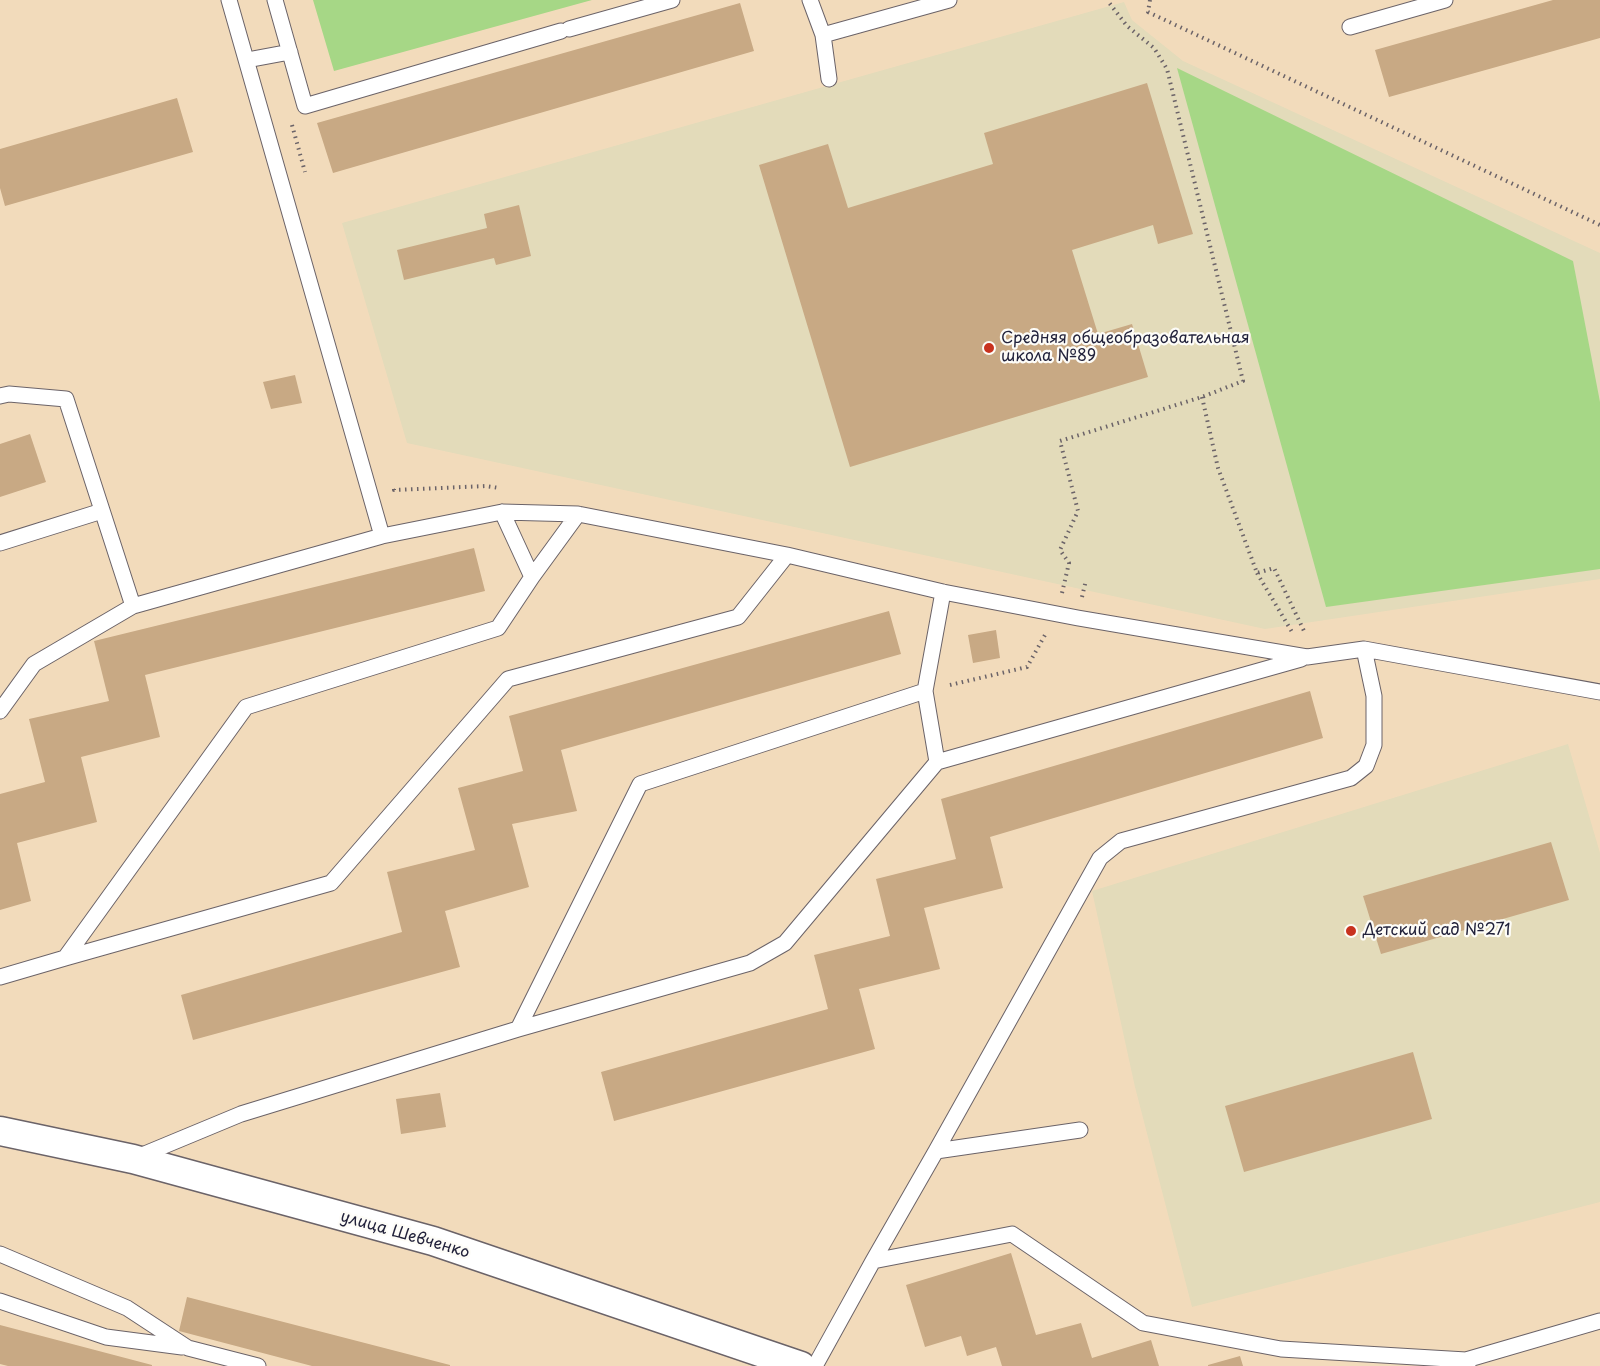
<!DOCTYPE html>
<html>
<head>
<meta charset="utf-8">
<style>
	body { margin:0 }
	canvas { display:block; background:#f2dbbb }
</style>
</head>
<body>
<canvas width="1600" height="1366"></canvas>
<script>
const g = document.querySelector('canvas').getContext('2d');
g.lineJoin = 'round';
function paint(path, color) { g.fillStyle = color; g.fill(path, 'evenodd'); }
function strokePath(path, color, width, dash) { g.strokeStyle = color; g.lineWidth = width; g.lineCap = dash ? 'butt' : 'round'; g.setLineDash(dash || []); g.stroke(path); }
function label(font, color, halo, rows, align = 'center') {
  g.font = font + ' "Playpen Sans",sans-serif'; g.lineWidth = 4.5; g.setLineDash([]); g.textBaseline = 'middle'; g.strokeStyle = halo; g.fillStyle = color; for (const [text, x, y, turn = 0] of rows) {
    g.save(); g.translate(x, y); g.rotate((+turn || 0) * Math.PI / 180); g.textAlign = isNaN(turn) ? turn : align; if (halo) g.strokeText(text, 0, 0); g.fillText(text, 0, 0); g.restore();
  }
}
paint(new Path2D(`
	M1124 2 1132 20 1183 61 1600 253V579L1265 629 407 443 342 223Z
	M1568 744 1600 853V1202L1192 1307 1135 1087 1092 891Z`), '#e3dbba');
paint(new Path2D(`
	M313 0H592L334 71Z
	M1177 68 1573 261 1600 402V569L1326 607Z`), '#a6d786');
paint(new Path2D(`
	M1553 0H1600V38L1389 97 1375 50Z
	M740 3 754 51 333 173 317 123Z
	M1147 83 1193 234 1158 244 1153 225 1072 250 1098 334 1132 324 1148 377 850 467 759 165 828 144 848 208 993 164 984 133Z
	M177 98 193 152 5 206 0 188V149Z
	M519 205 531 256 496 265 494 258 404 280 397 250 487 228 484 214Z
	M295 375 302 403 271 409 263 382Z
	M30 434 46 482 0 497V444Z
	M474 548 485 591 145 675 160 737 81 757 97 822 17 843 31 901 0 910V794L45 782 29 719 109 701 94 641Z
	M889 611 901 654 561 750 577 811 512 824 529 887 445 911 460 967 193 1040 181 995 402 932 387 872 475 850 458 788 523 771 509 716Z
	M996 630 1000 658 973 663 968 635Z
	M1310 691 1323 738 990 837 1003 888 924 908 940 969 859 989 875 1049 614 1121 601 1072 828 1009 814 955 890 936 876 879 956 859 941 799Z
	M1551 842 1569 900 1381 954 1363 896Z
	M1413 1052 1432 1119 1244 1172 1225 1106Z
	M440 1093 446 1127 401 1134 396 1099Z
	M1011 1253 1036 1335 1081 1323 1092 1358 1151 1340 1159 1366H1002L996 1347 967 1356 961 1336 925 1347 906 1285Z
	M187 1297 450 1365V1366H312L179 1331Z
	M0 1325 152 1365V1366H8L0 1364Z
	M1240 1356 1243 1366H1208V1365Z`), '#c8a984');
const service = new Path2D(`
	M229 0 382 536
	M275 0 305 106 561 31
	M810 0 823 35 829 79
	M1350 27 1445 0
	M569 29 672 0
	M823 35 949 0
	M247 60 290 52
	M0 396 9 394 66 399 133 606
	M0 543 102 511
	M532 577 578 514
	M1364 649 1600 692
	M0 711 34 664 133 606 382 536 502 512 578 514 787 555 943 592 1078 618 1307 657 1364 649 1374 696V745L1366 766 1351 778 1121 841 1100 858 936 1151 873 1261 815 1366
	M937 762 1301 659
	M65 958 331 883 508 679 738 617 787 555
	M0 977 65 958 246 707 498 628 532 577 502 512
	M518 1029 640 784 925 691
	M936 1151 1080 1130
	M135 1158 241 1114 518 1029 750 963 785 943 937 762 925 691 943 592
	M0 1254 127 1308 188 1348 258 1366
	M873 1261 1012 1234 1143 1323 1281 1349 1466 1360 1468 1366
	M0 1301 106 1337 182 1347
	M1466 1360 1600 1321`);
const minor = new Path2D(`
	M0 1131 133 1159 433 1241 801 1366`);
strokePath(service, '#6b6368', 17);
strokePath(minor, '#6b6368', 31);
strokePath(new Path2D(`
	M1150 0 1148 12 1600 225
	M292 125 305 172
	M1202 397 1218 468 1257 573 1274 568 1305 633
	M394 489V490L486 486 499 488
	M1257 573 1292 632
	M1062 593 1069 563 1060 550 1078 511 1060 441 1202 397 1243 381 1167 69 1154 48 1127 26 1107 0
	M1082 597 1086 580
	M950 685 1027 667 1045 635`), '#6b6368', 4, [1.5, 4.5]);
strokePath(service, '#fff', 15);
strokePath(minor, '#fff', 28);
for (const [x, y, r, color] of [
	[989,348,6,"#c8321e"],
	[1351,931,6,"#c8321e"]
]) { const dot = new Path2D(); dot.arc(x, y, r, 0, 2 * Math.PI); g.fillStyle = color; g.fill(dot); strokePath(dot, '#fdfcf7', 2); }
label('16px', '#22223b', '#fdfcf7', [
	["Средняя общеобразовательная",1001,339],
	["школа №89",1001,357],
	["Детский сад №271",1363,931]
], 'left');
label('16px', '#22223b', '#fdfcf7', [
	["улица Шевченко",405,1235,16]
]);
</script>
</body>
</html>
